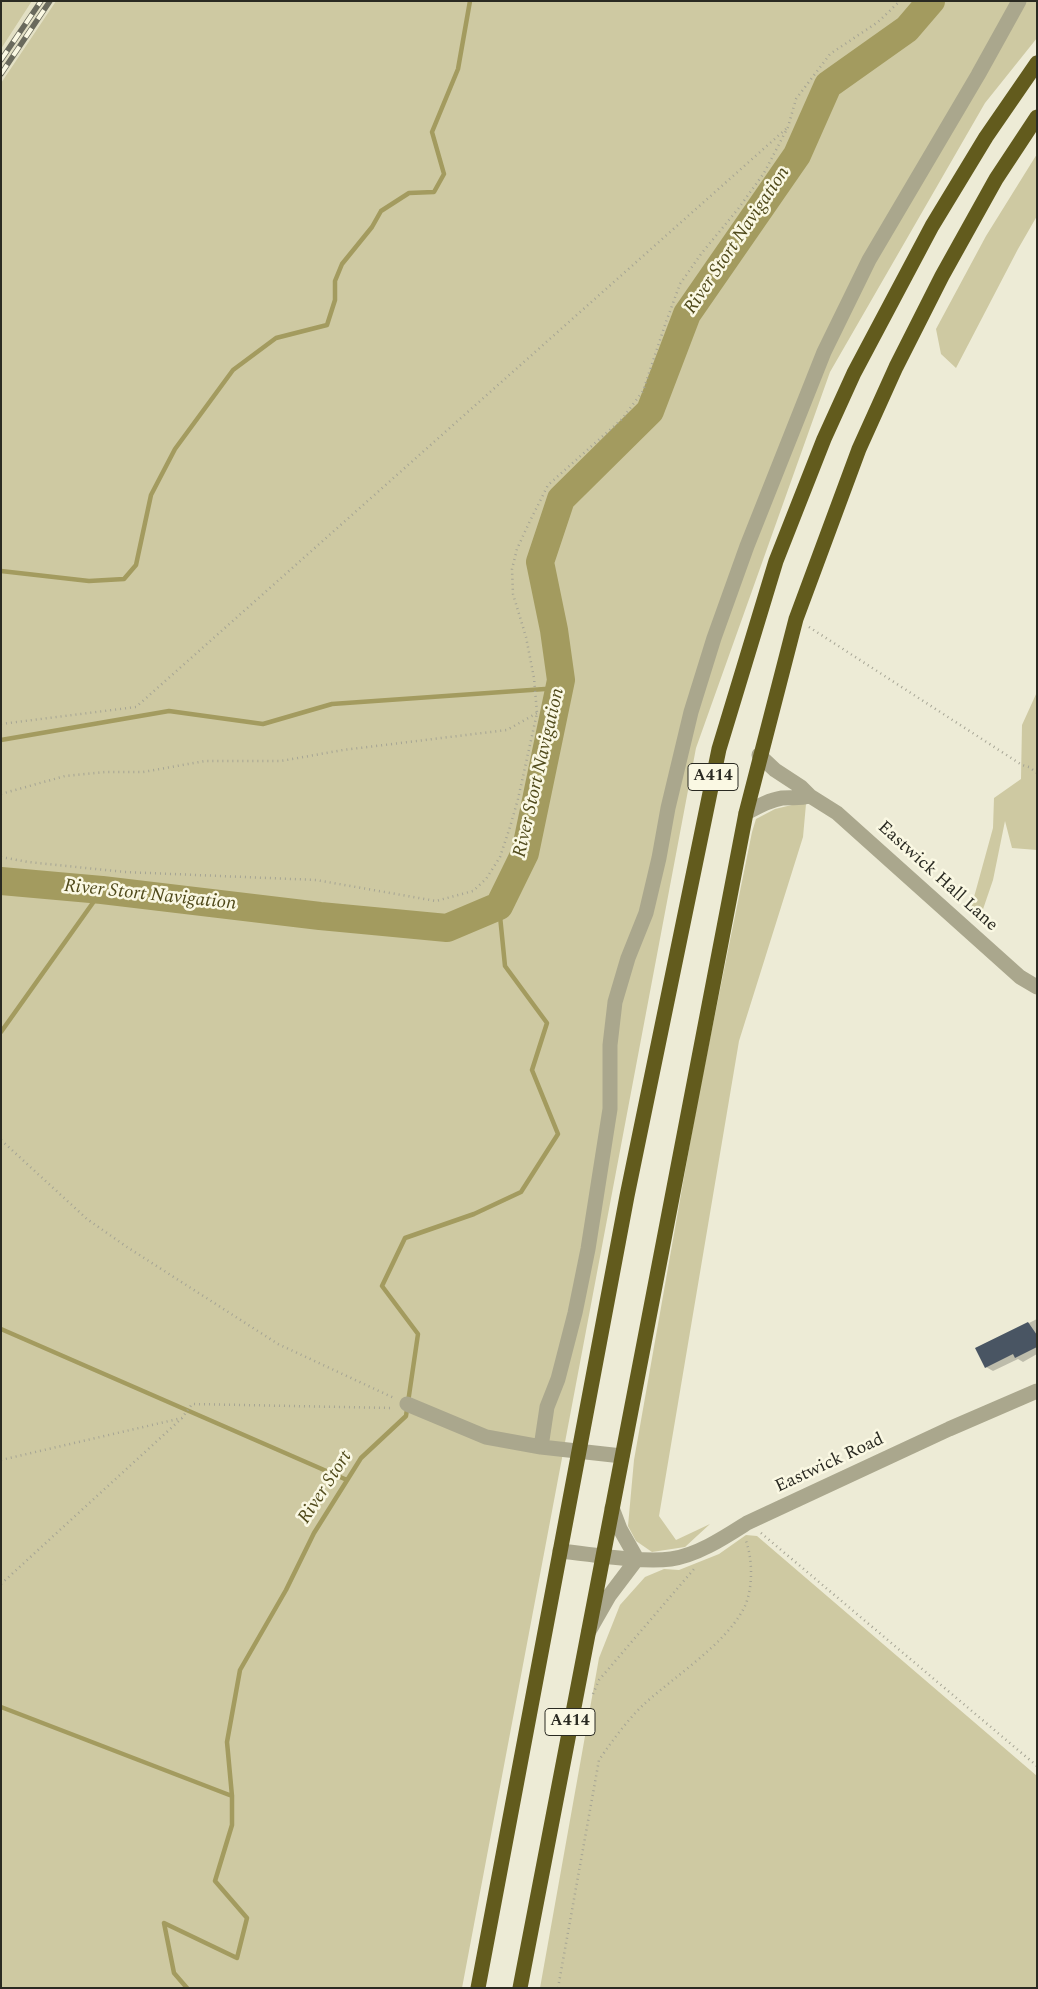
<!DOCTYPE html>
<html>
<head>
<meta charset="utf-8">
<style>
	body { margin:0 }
	#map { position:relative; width:1038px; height:1989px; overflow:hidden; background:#edebd6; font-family:Spectral,serif }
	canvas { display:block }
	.frame { position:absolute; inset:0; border:2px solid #2a2a22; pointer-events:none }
</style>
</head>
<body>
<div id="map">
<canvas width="1038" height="1989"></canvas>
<div class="frame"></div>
</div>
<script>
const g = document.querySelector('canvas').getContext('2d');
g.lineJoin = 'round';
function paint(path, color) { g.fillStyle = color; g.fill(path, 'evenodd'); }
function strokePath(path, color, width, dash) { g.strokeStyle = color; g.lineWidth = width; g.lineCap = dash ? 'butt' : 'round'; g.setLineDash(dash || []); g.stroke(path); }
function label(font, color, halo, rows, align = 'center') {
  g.font = font + ' Spectral,serif'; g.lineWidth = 5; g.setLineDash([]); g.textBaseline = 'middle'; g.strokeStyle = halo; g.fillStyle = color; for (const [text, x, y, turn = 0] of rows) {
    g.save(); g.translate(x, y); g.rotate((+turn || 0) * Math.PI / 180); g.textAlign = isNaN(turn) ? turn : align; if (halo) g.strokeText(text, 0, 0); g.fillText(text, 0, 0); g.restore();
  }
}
paint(new Path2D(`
	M32 1H56L1 83V49Z`), '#e3e0c5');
paint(new Path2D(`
	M1 1H32L1 49Z
	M56 1H1037V38L985 103 830 372 696 748 462 1988H1V83Z
	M1037 154V216L1018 249 956 368 941 354 936 329 986 236Z
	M1037 692V850L1012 848 1005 821 993 880 980 918 971 908 993 828 994 798 1021 779 1022 725Z
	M800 803 806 804 803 837 739 1041 659 1516 676 1540 710 1524 685 1547 652 1552 636 1541 628 1526 634 1460 698 1098 752 832 756 819 775 809Z
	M746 1535 757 1536 1037 1776V1988H540L599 1658 620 1605 645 1577 664 1569 679 1570 719 1554Z`), '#cec9a2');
paint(new Path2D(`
	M1037 1319V1354L1023 1362 1018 1359 993 1371 986 1367 977 1349Z`), '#0003');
strokePath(new Path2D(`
	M1 571 89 581 124 579 136 565 151 495 175 449 233 370 276 338 327 325 335 300V281L342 264 372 227 381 211 409 193 434 192 444 174 432 132 458 69 470 1
	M1 740 169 711 263 724 332 704 559 688
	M1 1032 102 890
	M1 1329 347 1480
	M1 1707 232 1796
	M187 1988 174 1973 164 1923 237 1958 247 1918 215 1881 232 1825V1796L227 1742 240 1670 286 1590 314 1533 361 1458 406 1416 418 1334 382 1286 405 1238 474 1214 521 1192 558 1134 532 1070 547 1023 505 966 499 906`), '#a39b5f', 4.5);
strokePath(new Path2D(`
	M1 881 102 890 320 916 447 928 499 906 525 853 561 680 554 630 540 562 561 499 650 411 687 314 797 155 828 85 907 29 931 1`), '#a39b5f', 28);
paint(new Path2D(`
	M1028 1322 1037 1335V1347L1015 1358 1013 1354 985 1368 975 1348Z`), '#495563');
strokePath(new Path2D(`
	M809 627 1022 765 1029 767 1037 773
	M1 724 136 707 787 128
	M1 794 65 776 105 772H143L205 761H281L343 750 507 730 537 713
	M1 857 28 862 125 872 316 880 436 901 473 891 486 879 500 857 510 827 518 799 537 713 534 678 526 637 513 594 512 569 517 549 529 523 548 485 622 419 643 391 666 322 680 284 701 254 738 209 764 173 788 127 796 99 830 54 878 22 900 1
	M1 1140 87 1219 127 1247 278 1344 394 1398
	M1 1460 182 1418 192 1404 393 1408
	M761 1533 1037 1766
	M1 1584 181 1419
	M593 1694 599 1680 694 1569
	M558 1988 599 1760C612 1741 626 1722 642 1706 672 1678 725 1645 744 1608 753 1590 753 1560 746 1541`), '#a5a494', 2.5, [1, 4]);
strokePath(new Path2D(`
	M759 755 775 770 801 787 810 796 837 813 1020 977 1037 987
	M746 813C757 807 769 800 782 798 793 797 798 799 810 796
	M407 1404 486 1437 541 1447 622 1456
	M541 1447 547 1407 558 1379 575 1313 588 1249 610 1109V1045L615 1002 628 958 646 913 659 858 668 808 691 712 714 638 747 546 824 352 869 260 978 75 1019 1
	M560 1551C592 1554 640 1563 671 1559 698 1555 725 1537 747 1523L949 1429 1037 1391
	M589 1631 609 1596 637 1559 620 1529 612 1508`), '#aaa78d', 15);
strokePath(new Path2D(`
	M478 1988 627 1196 719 749 776 561 824 439 854 373 932 226 986 137 1037 63
	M520 1988 746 813 796 619 859 449 896 367 942 276 996 179 1037 117`), '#625b1d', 15);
const rail = new Path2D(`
	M1 60 41 1
	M1 74 50 1`);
strokePath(rail, '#6a6a5d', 5.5);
strokePath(rail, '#faf8e3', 4, [11]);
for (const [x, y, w] of [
	[713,777,50],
	[570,1722,50]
]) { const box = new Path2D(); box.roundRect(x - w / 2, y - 13.5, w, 27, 4); g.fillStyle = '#faf8e3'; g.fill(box); strokePath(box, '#2a2a22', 1); }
label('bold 16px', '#2a2a22', null, [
	["A414",713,777],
	["A414",570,1722]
]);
label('18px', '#2a2a22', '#faf8e3', [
	["Eastwick Hall Lane",937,877,42],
	["Eastwick Road",830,1464,-25]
]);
label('italic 19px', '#504a1b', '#faf8e3', [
	["River Stort Navigation",738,241,-56],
	["River Stort Navigation",540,773,-77],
	["River Stort Navigation",150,896,6],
	["River Stort",326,1488,-57]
]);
</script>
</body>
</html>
